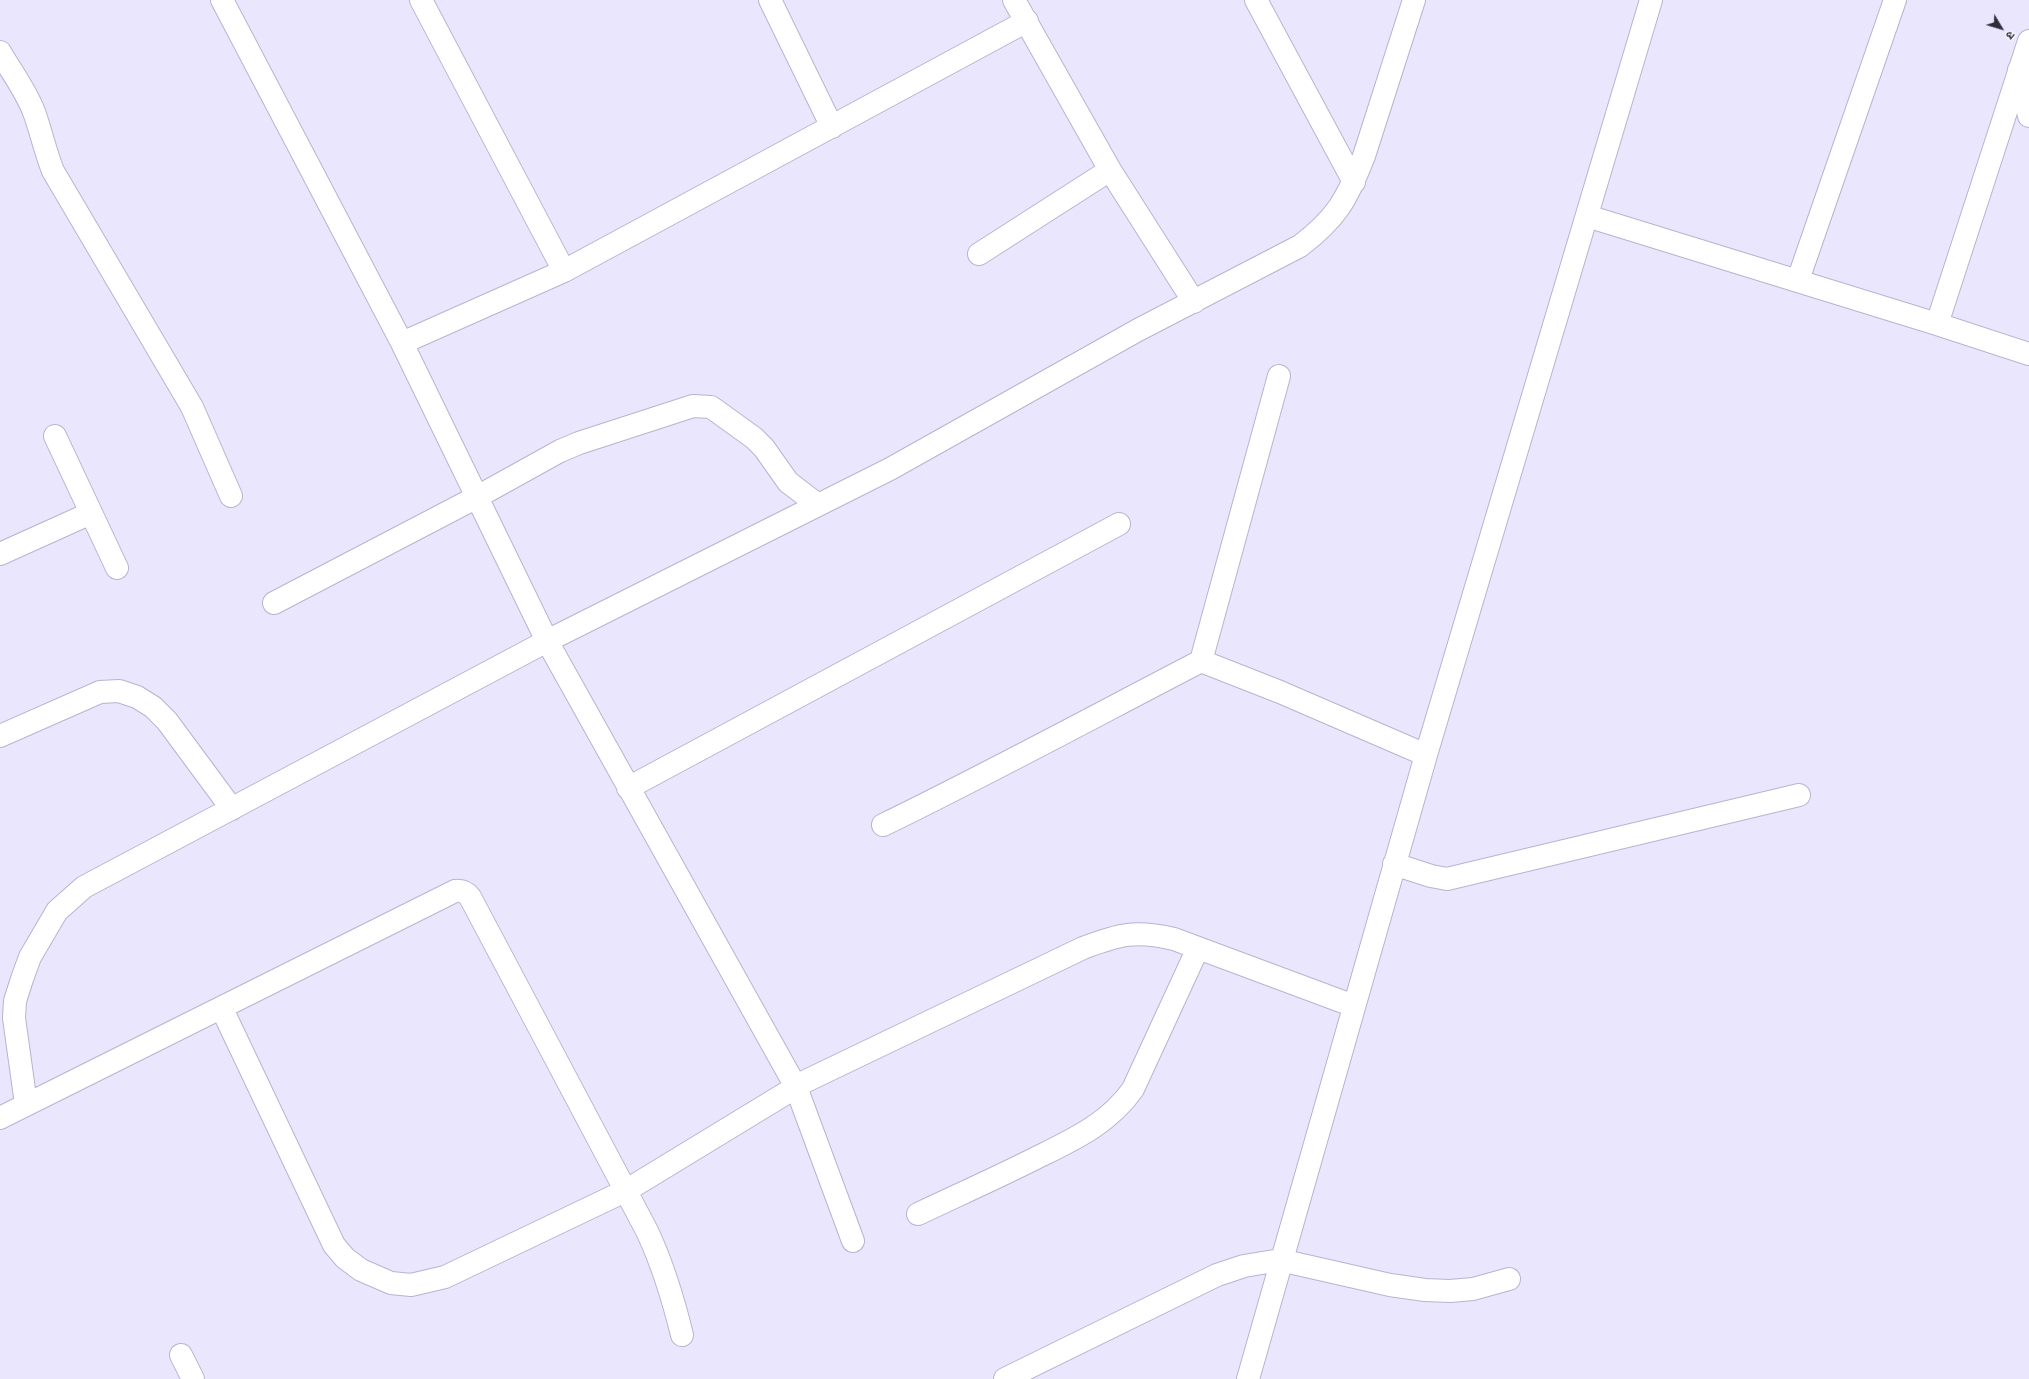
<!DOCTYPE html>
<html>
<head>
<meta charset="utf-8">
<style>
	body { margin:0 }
	#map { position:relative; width:2029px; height:1379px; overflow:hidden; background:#e9e6fe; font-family:"DM Sans","Noto Sans Devanagari",sans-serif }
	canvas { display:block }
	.north { position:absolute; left:1981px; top:8px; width:40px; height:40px; -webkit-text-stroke:3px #f6f6fc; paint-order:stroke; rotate:128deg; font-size:11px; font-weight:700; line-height:16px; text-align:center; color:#2d2c37 }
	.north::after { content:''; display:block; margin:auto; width:14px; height:18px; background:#2d2c37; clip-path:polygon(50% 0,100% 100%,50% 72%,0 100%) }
</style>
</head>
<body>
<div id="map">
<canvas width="2029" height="1379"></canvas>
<div class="north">उ</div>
</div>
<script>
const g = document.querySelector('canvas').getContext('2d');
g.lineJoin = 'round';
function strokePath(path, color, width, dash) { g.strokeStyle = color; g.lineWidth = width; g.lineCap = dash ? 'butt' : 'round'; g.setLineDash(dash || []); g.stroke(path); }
const minor = new Path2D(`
	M222 0 402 343 547 641 796 1087 853 1241
	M421 0 564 271
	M770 0 832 127
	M1014 0 1110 170 1194 302
	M1256 0 1354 182
	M2029 41 1937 324 2029 354
	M0 52C11 71 26 91 34 112 41 131 45 151 53 171L192 407 231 496
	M2019 70 2029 116
	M1587 216 1937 324
	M979 254 1110 170
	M1798 280 1895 0
	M402 343 564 271 1027 21
	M1279 376 1201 661 1280 692 1426 755
	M55 436 117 568
	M0 554 91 513
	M274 603 477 497 560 451 579 443 693 406 711 407 754 438 764 448 788 482 818 505
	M0 736 100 692 119 691 137 697 153 707 167 721 232 809
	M628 788 1119 524
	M883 825C990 773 1095 716 1201 661
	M1394 864 1431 876 1447 879 1799 795
	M222 1009 334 1245 345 1258 361 1270 391 1283 411 1285 445 1277 627 1190 806 1081 1083 948C1120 934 1135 930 1174 939L1354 1006
	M26 1104 14 1018 15 1001 22 979 30 957 57 911 84 887 101 878 547 641 890 469 1138 330 1300 246C1337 218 1347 199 1364 156L1414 0
	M0 1118 455 891C462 890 466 892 470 897L647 1231C663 1265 673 1298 682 1335
	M918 1214C956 1196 994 1179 1032 1160 1070 1141 1108 1125 1133 1089L1198 948
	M181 1355 193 1379
	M1005 1379 1217 1275 1244 1266 1280 1260 1390 1285 1425 1290 1450 1291 1473 1289 1509 1279
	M1248 1379 1426 755 1651 0`);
strokePath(minor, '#b7b4d0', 24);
strokePath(minor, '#fff', 22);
</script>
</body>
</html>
